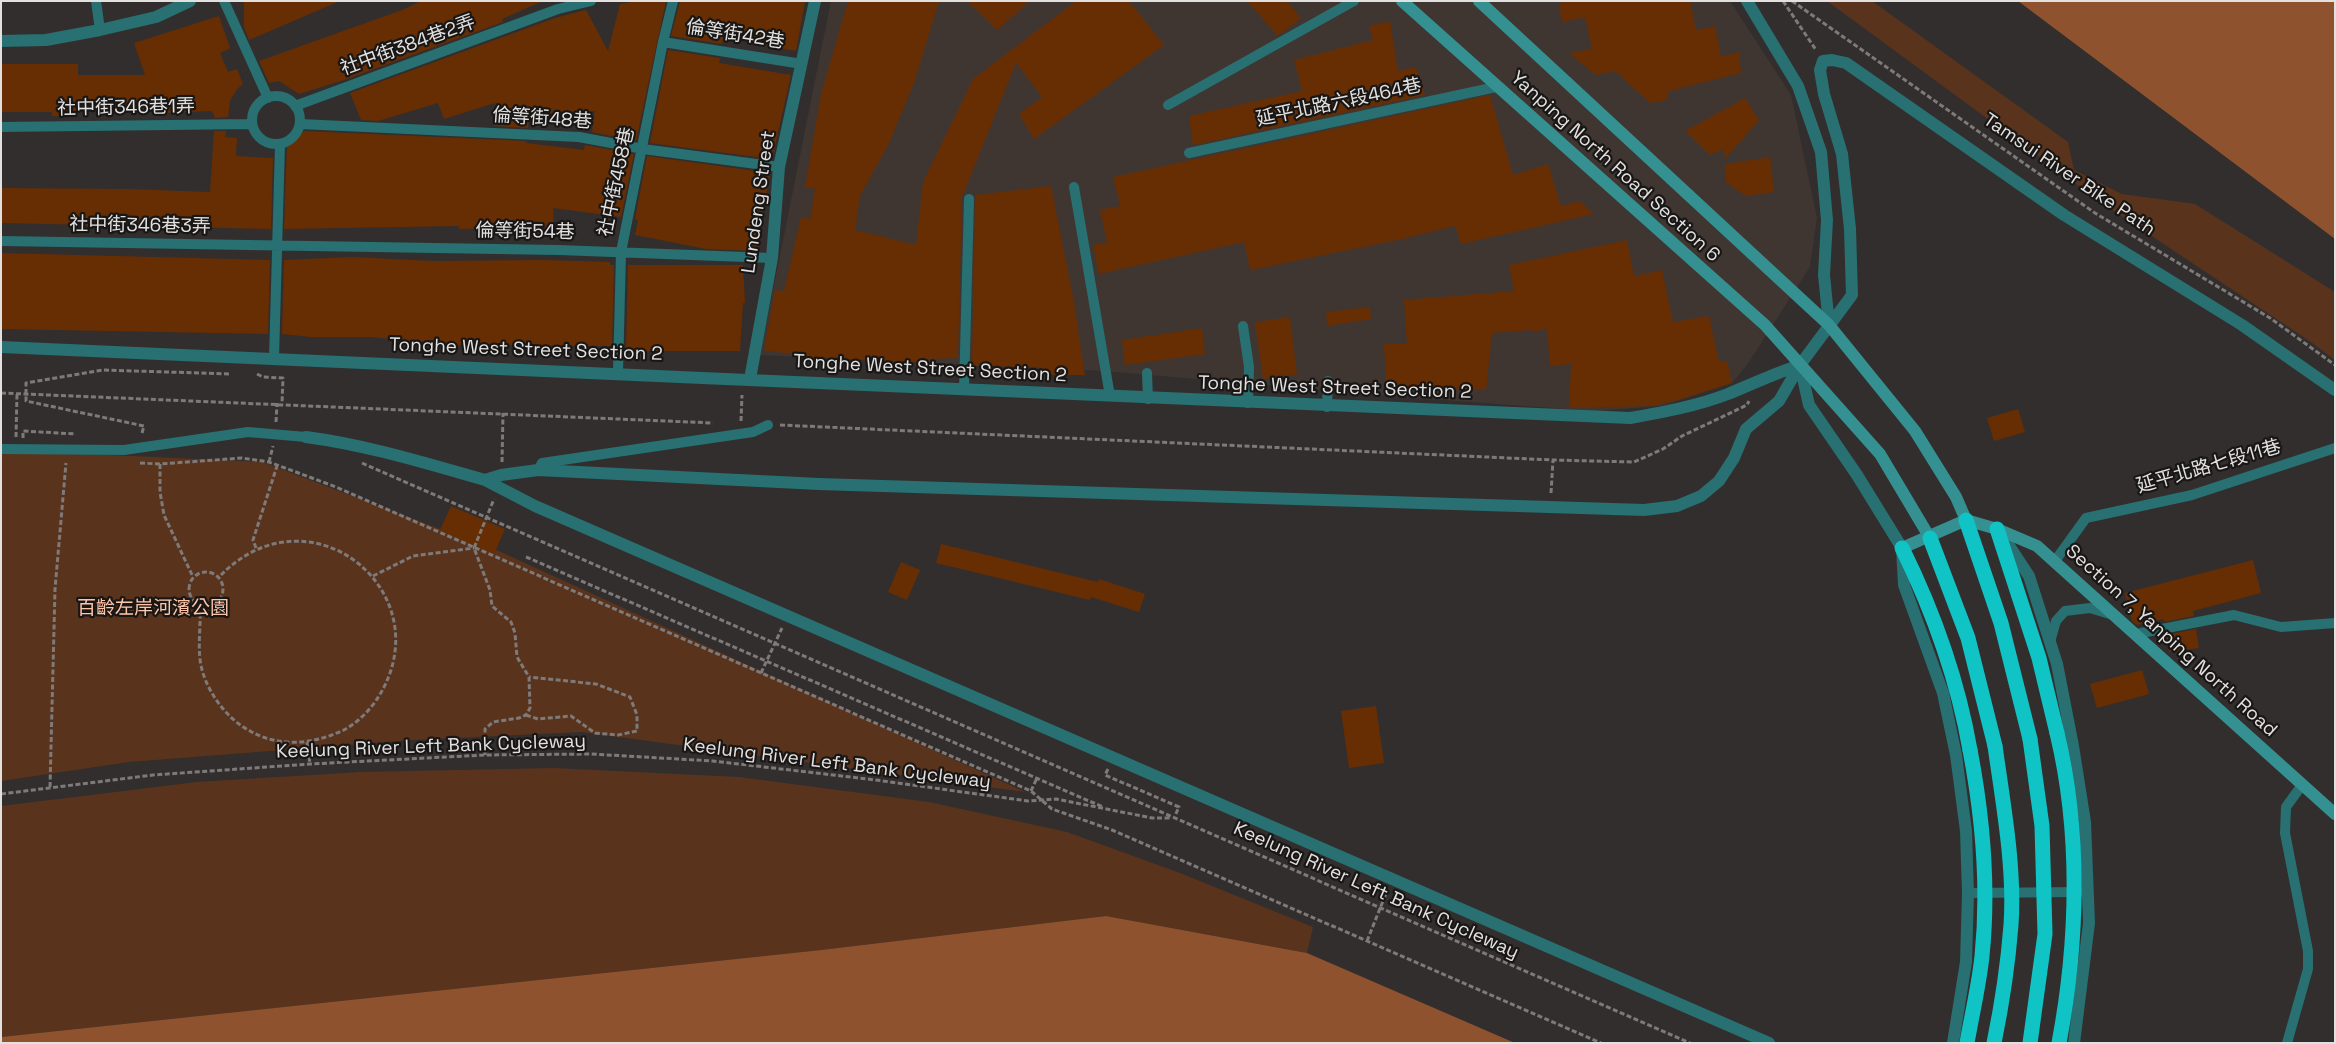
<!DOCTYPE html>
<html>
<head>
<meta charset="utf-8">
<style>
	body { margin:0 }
	#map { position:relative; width:2336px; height:1044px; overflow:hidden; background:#322e2d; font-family:"Space Grotesk",sans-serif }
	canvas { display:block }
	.frame { position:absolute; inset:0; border:2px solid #e3e1e0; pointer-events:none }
</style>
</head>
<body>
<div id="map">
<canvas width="2336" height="1044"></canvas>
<div class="frame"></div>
</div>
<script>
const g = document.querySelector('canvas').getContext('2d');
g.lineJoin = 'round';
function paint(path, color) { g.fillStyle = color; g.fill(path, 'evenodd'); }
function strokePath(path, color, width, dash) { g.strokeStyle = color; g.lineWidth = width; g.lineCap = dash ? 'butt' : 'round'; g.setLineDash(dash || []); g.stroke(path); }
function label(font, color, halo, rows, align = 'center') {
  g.font = font + ' "Space Grotesk","Noto Sans TC",sans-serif'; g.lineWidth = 4.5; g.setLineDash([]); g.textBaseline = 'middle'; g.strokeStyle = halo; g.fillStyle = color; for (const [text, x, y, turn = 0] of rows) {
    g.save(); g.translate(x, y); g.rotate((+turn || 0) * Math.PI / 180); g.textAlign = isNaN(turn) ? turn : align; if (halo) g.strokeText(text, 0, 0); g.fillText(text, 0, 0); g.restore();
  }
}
paint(new Path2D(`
	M831 1H1730L1791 95 1817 218 1810 267 1747 365 1732 383 1661 406 1593 411 1377 395 1105 371 760 355Z`), '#3f3632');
paint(new Path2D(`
	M1827 1H1872L2068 142 2074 170 2122 194 2195 204 2335 292V360L2311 342 2105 205Z
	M1 450 262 462 501 552 1025 792 582 732 412 740 129 762 1 781Z
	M554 768 739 777 929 802 1067 832 1180 873 1313 927 1307 953 1106 916 821 950 1 1037V806L197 782 361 772Z`), '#5a331d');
paint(new Path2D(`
	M2018 1H2335V239Z
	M1106 916 1307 953 1515 1043H1V1037L821 950Z`), '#8f522e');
paint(new Path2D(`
	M244 1H340L249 40 244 27Z
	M421 1H543L502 19 503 22 344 80 299 94 279 81 269 83 259 61 402 10Z
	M638 1H666L636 141 592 132 595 111 529 114 528 128 494 126 495 103 444 119 438 103 378 121 361 120 350 93 555 18 586 10 608 51 620 4Z
	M680 1H805L796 51 723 37 722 44 671 36Z
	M848 1H939L914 83 889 143 860 196 855 230 916 245 923 182 973 79 1076 1H1129L1164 45 1034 139 1019 114 1042 97 1016 63 962 197 958 358 925 359V363L813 357 764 350 775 290 784 291 801 217 810 219 815 189 805 187 821 94Z
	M967 1H1030L997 30Z
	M1247 1H1287L1301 18 1278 36Z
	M1562 1H1690L1696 30 1715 26 1721 57 1739 52 1741 73 1669 91 1666 100 1650 103 1615 71 1596 75 1569 53 1592 49 1585 17 1562 22 1559 4H1562Z
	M219 16 230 48 220 53 228 72 237 69 243 84 237 89 230 101 228 117 215 118 212 111 165 113 164 111H146V108H78V116H52V112H1V64H78V75H145L134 43Z
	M1390 21 1398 71 1416 67 1425 95 1193 145 1189 116 1302 91 1294 60 1373 40 1369 26Z
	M668 50 720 58 719 63 791 75 772 159 650 143Z
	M1490 95 1513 175 1548 164 1561 206 1580 201 1594 214 1461 244 1455 226 1398 240 1250 270 1244 242 1099 274 1093 245 1107 242 1100 210 1120 206 1113 177Z
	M1745 98 1759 120 1725 159 1724 149 1710 155 1685 131Z
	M214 131H226L225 137 237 138 236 156 273 158 271 229 1 223V188L128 189 210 192Z
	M304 131 527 141 526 143 584 150 585 145 634 154 621 217 553 208 554 227 459 229V226L284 229 287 144Z
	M647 156 770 173 757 251 706 249 635 235 638 220 635 219Z
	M1770 157 1774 192 1745 196 1726 182 1725 164Z
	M1051 186 1073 297 1085 375H1051L1049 370 1041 369 1040 367 972 366 975 195Z
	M1627 240 1634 276 1662 270 1673 322 1709 316 1719 362 1727 361 1732 383 1675 401 1652 406 1569 408 1571 364 1550 366 1547 329 1533 332 1532 330 1492 333 1486 390 1386 386 1384 343 1407 344 1404 300 1514 291 1509 265Z
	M1 253 270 260 268 334 1 329Z
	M352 257 433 261 542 260 610 262V265H614L612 346 454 345 370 337H311L282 334 284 260Z
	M628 265H743L745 303H743L740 351H626Z
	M1370 307 1371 319 1327 326 1326 312Z
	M1290 317 1297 374 1263 379 1255 322Z
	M1202 328 1205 354 1125 365 1122 340Z
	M2018 409 2025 432 1994 441 1987 418Z
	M451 506 505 529 494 554 440 530Z
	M941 544 1098 582 1099 579 1145 594 1139 612 1091 597 1090 600 936 563Z
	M2253 560 2261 593 2193 611 2194 616 2164 622 2163 619 2137 625 2132 621 2125 593Z
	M901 562 920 570 907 600 888 592Z
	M2196 629 2199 648 2169 652 2166 635Z
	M2142 670 2149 694 2097 708 2090 684Z
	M1376 706 1384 763 1349 768 1341 711Z`), '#672e04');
strokePath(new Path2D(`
	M1783 1 1816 50
	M1792 1 2095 213 2270 318 2335 365
	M257 374 263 377 283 378 282 403
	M1 393 713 423
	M741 421 742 395
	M276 422 277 403
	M780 425 1553 460 1634 462 1663 449 1682 436 1747 405 1749 401
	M142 433 144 426 26 401V383L103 370 231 374
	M16 437 17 394
	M23 438V431L76 434
	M269 462 273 446
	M502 462 503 413
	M140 463 160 464 242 458 269 462 336 487 1031 791 1052 809 1112 830 1601 1043
	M362 463 1690 1043
	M160 464V492L164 515 193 577
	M1551 493 1553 460
	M256 548 253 540 277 466
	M526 557 1103 807
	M189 589a17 17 0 1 1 34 0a17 17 0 1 1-34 0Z
	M373 576 413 556 474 548
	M200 606C201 623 198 641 200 659 203 687 225 718 250 731 276 746 307 745 334 734 353 728 369 712 379 696 443 592 309 483 219 577
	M761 673 782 628
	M526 715 538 719 571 716 595 733 618 735 637 731V715L630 697 596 684 529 677
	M307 742 310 764
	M485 755V729L493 722 519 718 526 715 530 708 529 677 517 657 515 633 511 622 492 606 490 590 474 548 494 499
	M1108 769 1105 775 1179 807 1174 818
	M50 787 55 589 66 463
	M1031 791 1037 778
	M1 794 153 775 310 764 485 755 591 754 713 761 876 780 1028 801 1056 799 1152 818H1171
	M1367 941 1387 891`), '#7d7a79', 3, [5, 2.5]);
strokePath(new Path2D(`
	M96 1 100 30
	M224 1 268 98
	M663 42 802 64
	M252 120a24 24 0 1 1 48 0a24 24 0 1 1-48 0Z
	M1168 105 1354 1
	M295 106 558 9 591 1
	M300 124 579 137 643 149 779 167
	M1 127 252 124
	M1189 153 1496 87
	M1074 187 1110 396
	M1 241 559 250 772 258
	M1243 326 1249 367 1248 403
	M274 358 280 144
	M618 372 621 252 663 42 673 1
	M1147 373 1148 399
	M964 390 969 199
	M1327 407 1328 381
	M1 449 124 450 248 432 306 437
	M538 470 542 463 753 432 768 425
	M2055 561 2086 518 2192 495 2335 448
	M2136 634 2234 615 2281 627 2335 623
	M2050 642 2056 621 2065 611 2090 608 2113 615
	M1968 893 2080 892
	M2287 1043 2308 969V951L2285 833 2286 807 2302 785`), '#287071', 10);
strokePath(new Path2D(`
	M1747 1 1798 86 1821 152 1827 220 1824 275 1829 325
	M1 41 46 40 100 30 156 17 190 1
	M1 347C544 369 1087 398 1630 418 1664 412 1697 406 1728 394 1752 384 1776 373 1800 365
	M1800 365 1809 405 1857 475 1902 548 1904 585 1943 693 1956 755 1966 831 1968 893 1966 962 1953 1043
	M750 379 772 258 779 167 815 1
	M306 437C367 445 425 463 485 480L501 475 538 470 819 484 1644 510 1677 506 1701 496 1719 481 1734 458 1746 429 1779 401 1800 365 1852 295 1850 229 1842 154 1824 94 1820 70 1823 61 1832 60 1846 63 2064 215 2242 325 2335 390
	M485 480 535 506 1769 1043
	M2004 538 2029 576 2057 664 2073 746 2085 822 2089 923 2074 1043`), '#287071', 12);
strokePath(new Path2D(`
	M1402 1 1765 325 1880 454 1930 538
	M1479 1 1829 325 1915 431 1956 497 1966 520
	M1902 548 1966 520 1997 529 2037 546 2335 814`), '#359191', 12);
strokePath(new Path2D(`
	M1966 520 2001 623 2030 739
	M1997 529 2039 658 2057 733
	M1930 538 1968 638 1995 746
	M1902 548C1933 611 1958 681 1970 750`), '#10c4c5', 15);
strokePath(new Path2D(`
	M2057 733C2081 833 2078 942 2059 1043
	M2030 739 2042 826 2045 934 2030 1043
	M1967 1043C1972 1014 1979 985 1982 956 1989 887 1983 818 1970 750
	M1994 1043C2002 1004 2008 964 2011 925 2015 868 2003 803 1995 746`), '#10c4c5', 15);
label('19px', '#e3e1e0', '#191716', [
	["倫等街42巷",735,35,9],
	["社中街384巷2弄",408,46,-20],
	["延平北路六段464巷",1339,103,-12],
	["社中街346巷1弄",126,108,-1],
	["倫等街48巷",542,119,4],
	["Yanping North Road Section 6",1615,167,42],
	["Tamsui River Bike Path",2069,175,34],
	["社中街458巷",617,182,-78],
	["Lundeng Street",759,202,-82],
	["社中街346巷3弄",140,226,1],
	["倫等街54巷",525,232,1],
	["Tonghe West Street Section 2",526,350,2],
	["Tonghe West Street Section 2",930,369,3],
	["Tonghe West Street Section 2",1335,388,2],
	["延平北路七段11巷",2209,467,-16],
	["Section 7, Yanping North Road",2171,641,42],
	["Keelung River Left Bank Cycleway",431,747,-2],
	["Keelung River Left Bank Cycleway",837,764,7],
	["Keelung River Left Bank Cycleway",1376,891,24]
]);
label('19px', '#fec6a8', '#191716', [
	["百齡左岸河濱公園",153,609]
]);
</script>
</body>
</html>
